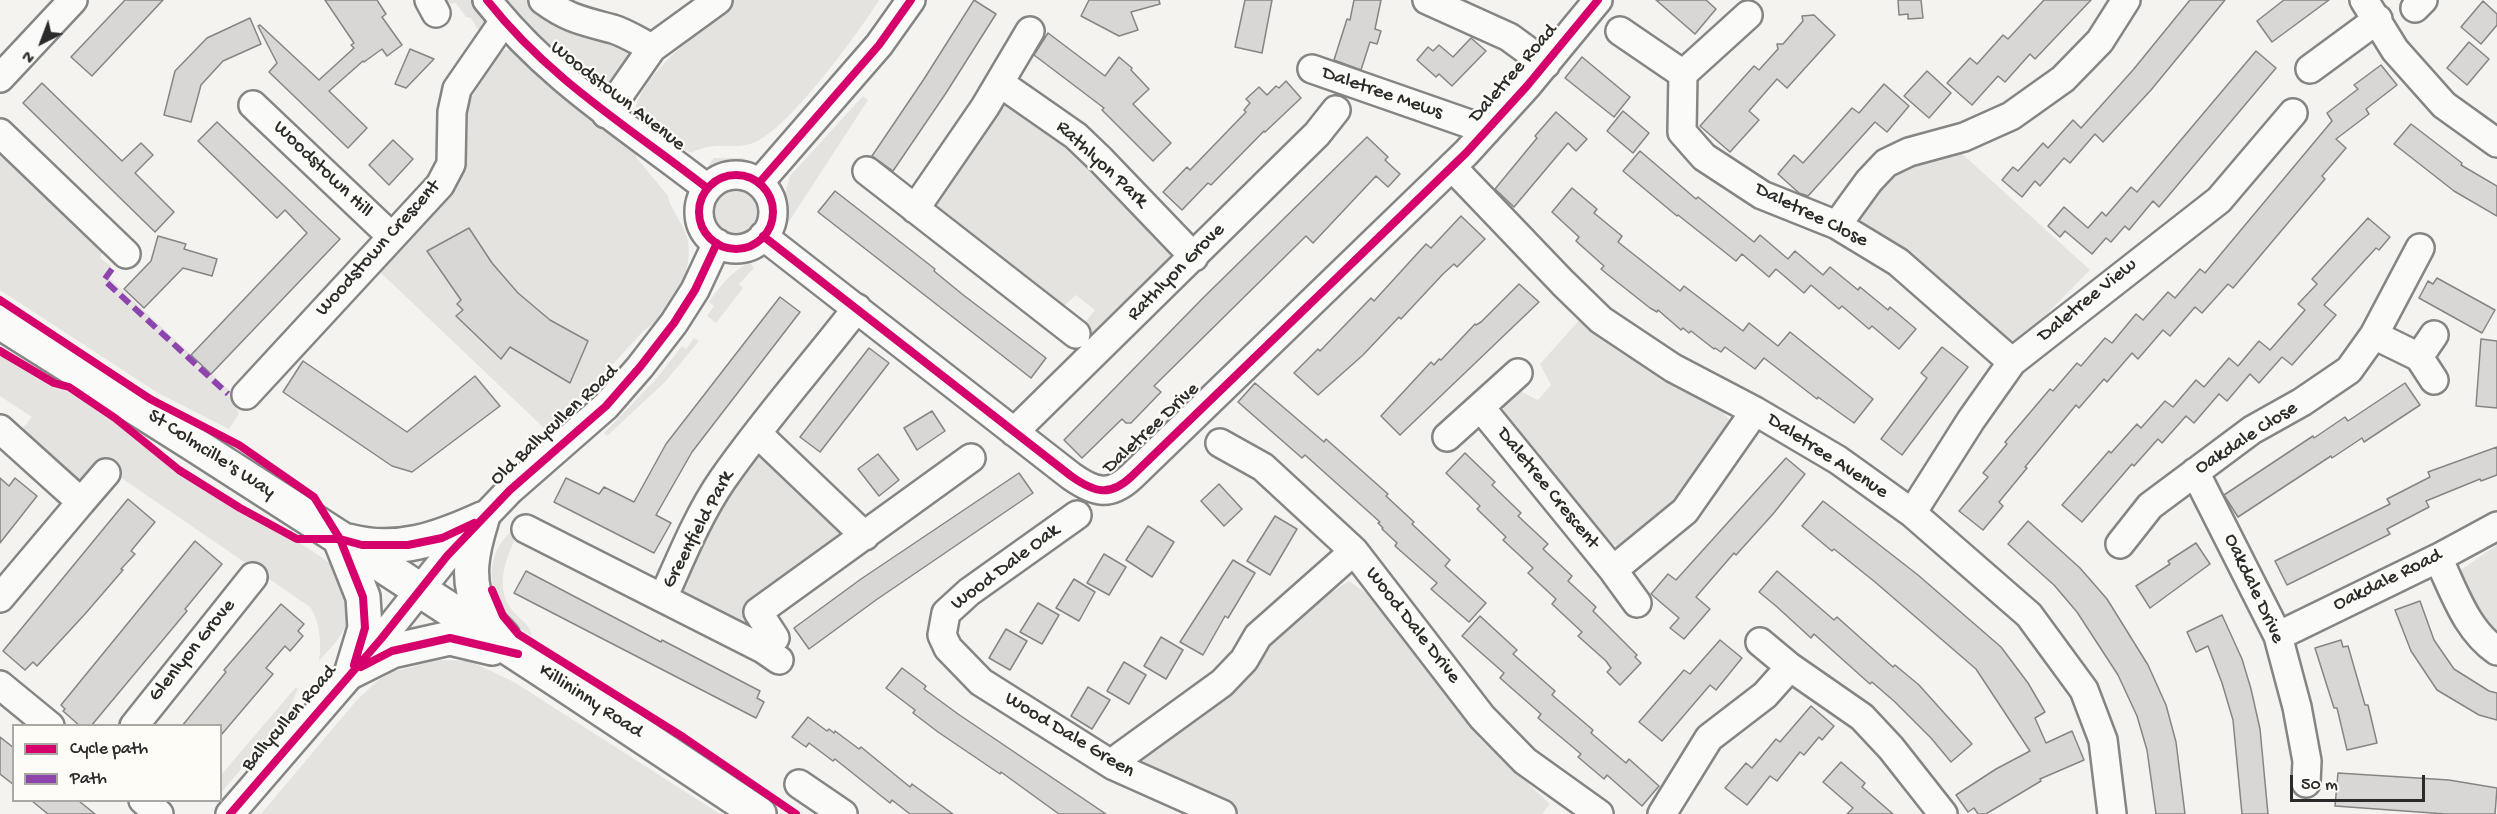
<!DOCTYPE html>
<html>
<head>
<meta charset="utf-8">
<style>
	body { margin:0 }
	#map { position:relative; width:2497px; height:814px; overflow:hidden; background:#f4f3f0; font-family:"Gochi Hand",sans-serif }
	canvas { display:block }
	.legend { position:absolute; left:12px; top:724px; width:210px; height:78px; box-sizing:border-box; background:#fdfcf7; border:2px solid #a9a8a5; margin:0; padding:8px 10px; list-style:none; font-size:18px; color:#2b2b2b }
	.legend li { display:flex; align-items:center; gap:12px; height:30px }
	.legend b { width:30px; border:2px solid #a9a8a5 }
	.north { position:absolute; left:12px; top:12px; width:60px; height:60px; -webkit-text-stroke:4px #fdfcf7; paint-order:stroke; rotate:222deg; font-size:16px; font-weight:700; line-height:24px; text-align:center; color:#2b2b2b }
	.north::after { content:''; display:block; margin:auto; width:21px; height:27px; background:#2b2b2b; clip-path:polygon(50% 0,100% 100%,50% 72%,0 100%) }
	.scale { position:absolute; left:2290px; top:775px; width:135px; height:27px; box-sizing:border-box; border:3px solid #2b2b2b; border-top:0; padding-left:8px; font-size:18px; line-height:21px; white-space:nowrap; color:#2b2b2b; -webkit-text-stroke:4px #fdfcf7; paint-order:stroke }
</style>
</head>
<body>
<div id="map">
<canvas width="2497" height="814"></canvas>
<ul class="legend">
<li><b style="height:8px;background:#d6006c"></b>Cycle path</li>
<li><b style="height:8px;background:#8e44ad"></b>Path</li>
</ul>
<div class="north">N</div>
<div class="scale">50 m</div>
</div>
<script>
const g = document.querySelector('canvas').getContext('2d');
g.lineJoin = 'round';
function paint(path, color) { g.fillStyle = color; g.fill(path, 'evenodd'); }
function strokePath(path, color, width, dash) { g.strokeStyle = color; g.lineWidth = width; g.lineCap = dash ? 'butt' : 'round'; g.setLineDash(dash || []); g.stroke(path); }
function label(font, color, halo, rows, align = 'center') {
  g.font = font + ' "Gochi Hand",sans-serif'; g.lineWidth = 4.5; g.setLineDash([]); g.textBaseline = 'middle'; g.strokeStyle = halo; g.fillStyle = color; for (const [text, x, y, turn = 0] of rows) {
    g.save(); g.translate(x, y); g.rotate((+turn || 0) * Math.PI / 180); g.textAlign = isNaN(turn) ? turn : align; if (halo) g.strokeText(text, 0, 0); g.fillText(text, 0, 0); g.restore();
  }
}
paint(new Path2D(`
	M470 164 648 326 563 418 546 430 379 271Z`), '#e4e3df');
paint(new Path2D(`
	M442 0H472L487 20 489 28 480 33 471 18 466 17 456 3 447 4Z
	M500 0H532L632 51 634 58 613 86 604 89 588 86Z
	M734 0H879C859 32 784 136 750 144 728 150 717 140 691 153L676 145 664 133 660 137 642 120 636 106C647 72 693 35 722 15L720 13Z
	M504 50H510L516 52 637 149 636 157 668 196C669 207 683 223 687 237 696 270 670 317 641 332L466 169 468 104 495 59Z
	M863 96 868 100 786 226 782 204 790 176Z
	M1010 99 1028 108 1174 250 1173 256 1169 263 1088 341 1078 331 1095 310 1076 295 1065 305 1057 306 935 210 933 198 996 101Z
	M0 147 103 250 100 258 111 266 109 278 230 391 239 414 229 429 158 393 0 290Z
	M1959 151 2090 270 2028 333 2013 341 2001 340 1862 226 1858 219 1861 208 1896 168Z
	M714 158H744L748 163 729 168 708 166Z
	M713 213a23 23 0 1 1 46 0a23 23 0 1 1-46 0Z
	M750 262 754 268 739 284 743 288 716 323 707 316 714 306 709 302C721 285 731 272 750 262Z
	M1583 316 1695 390 1719 408 1733 424C1707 460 1661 535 1618 547L1608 541 1503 420 1504 402 1520 391 1538 400 1551 385 1540 364Z
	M694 338 699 341 665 382 607 436 604 433 657 378 682 346 686 349Z
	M0 354 87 403 118 424 167 464 209 493 303 545 333 565 341 574 349 612 348 623 336 642 319 661C322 645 320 621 310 607L101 464 84 482 78 483 23 435V428L32 417 0 396Z
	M758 454H766L843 531 840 540 745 609 765 639 678 592 708 518Z
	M527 516C513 542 489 584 513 611 520 620 531 625 532 636 526 632 518 629 513 624 492 604 484 568 501 543 508 533 518 525 527 516Z
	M2497 545V639L2475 614 2458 572Z
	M1349 581 1383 605 1480 739 1550 804 1542 814H1240L1232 808 1139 770 1134 754 1258 653 1300 612Z
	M438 660 470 661 514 682 720 814H261L356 701 377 681 391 672Z
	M296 687 298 689 285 717 221 793V775Z`), '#e4e3e0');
const building = new Path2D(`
	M125 0H163L92 76 71 57Z
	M325 0H377L386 14 382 17 402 45 387 56 382 49 364 62 363 61 329 91 367 128 348 148 269 72 277 63 258 26 260 25 319 80 354 48 351 45 354 43Z
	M974 0 996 14 946 93 893 171 872 156 924 79Z
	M1089 0H1159L1160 4 1131 12 1138 30 1119 36 1081 16Z
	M1245 0H1272L1262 53 1235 47Z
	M1354 0H1381L1375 29 1381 31 1377 44 1370 42 1361 70 1334 60 1347 19 1350 20Z
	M1656 0H1706L1716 9 1695 34Z
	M1898 0H1921L1923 18 1908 19V14L1899 15Z
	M2044 0H2091L2035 59 2030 54 2005 82 1998 76 1972 105 1947 83 1970 58 1977 64 2003 35 2008 39Z
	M2190 0H2225L2151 90 2103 142 2095 134 2070 163 2064 158 2040 186 2035 181 2022 197 2002 180 2013 167 2018 171 2043 143 2048 148 2073 120 2081 128 2133 70Z
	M2284 0H2329L2272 42 2257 21Z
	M2483 1 2497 14V25L2481 44 2461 27Z
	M1814 15 1835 35 1787 88 1777 79 1749 111 1759 120 1730 152 1700 126 1754 66 1759 70 1778 49 1777 44H1783L1803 21 1802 16Z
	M250 18 261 44 223 61 201 85 191 122 164 115 175 71 207 38Z
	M1048 33 1105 76 1119 57 1132 68 1131 70 1149 89 1133 104 1171 143 1153 161 1102 110 1104 108 1034 55Z
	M1471 38 1486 51 1452 86 1439 74 1436 77 1417 60 1428 47 1433 51 1439 45 1453 57Z
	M2469 42 2489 59 2467 85 2447 68Z
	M410 49 434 59 406 88 395 84Z
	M2256 51 2276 68 2159 207 2153 201 2129 230 2125 226 2111 242 2106 238 2092 254 2065 231 2060 237 2048 226 2064 207 2088 228 2102 212 2106 216 2131 187 2137 192Z
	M1582 57 1630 97 1614 117 1565 78Z
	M2381 65 2397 85 2366 109 2369 114 2336 139 2346 148 2322 176 2325 179 2233 288 2228 284 2202 313 2195 307 2170 336 2163 330 2138 359 2132 353 2107 382 2104 379 2079 408 2076 405 2025 467 2027 468 1999 502 2003 506 1983 530 1959 511 1988 477 1983 473 2007 444 2005 442 2050 389 2053 391 2077 363 2081 366 2105 338 2112 343 2136 314 2143 320 2168 292 2175 298 2200 269 2205 273 2332 121 2327 113 2358 89 2354 85Z
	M1927 71 1951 93 1929 118 1904 96Z
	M1286 81 1301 98 1265 132 1264 131 1211 185 1208 183 1182 210 1163 192 1187 167 1190 170 1246 112 1244 110 1250 103 1246 99 1259 87 1267 95 1276 86 1279 88Z
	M42 83 122 161 141 143 153 155 135 173 174 212 155 232 23 103Z
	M1884 84 1909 106 1887 132 1875 122 1808 196 1799 193 1778 174 1794 155 1803 163 1852 108 1859 113Z
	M1623 111 1649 133 1633 153 1607 131Z
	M1556 112 1587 139 1576 151 1568 143 1514 207 1495 189 1537 138 1535 136Z
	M217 122 340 239 211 374 191 355 307 233 285 210 277 218 198 141Z
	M2411 124 2462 163 2461 165 2497 186V216L2454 191 2394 144Z
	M1367 137 1388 157 1385 160 1400 174 1388 187 1376 176 1313 243 1306 236 1154 386 1161 392 1131 423H1126L1122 419 1082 458 1064 440 1203 298Z
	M393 140 413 159 389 185 369 165Z
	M1640 151 1696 199 1698 197 1754 242 1760 235 1788 259 1795 251 1823 275 1830 267 1858 290 1860 287 1888 310 1890 307 1916 329 1899 349 1872 326 1869 329 1842 306 1839 309 1811 285 1804 293 1776 269 1769 277 1742 254 1736 261 1678 215 1677 216 1623 171Z
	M1572 188 1597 209 1594 213 1622 236 1618 242 1680 291 1684 286 1743 331 1749 323 1778 346 1790 332 1873 399 1854 423 1818 397 1817 399 1764 358 1755 369 1725 347 1721 352 1715 348 1714 349 1691 331 1689 333 1683 328 1681 330 1658 310 1657 312 1650 308 1607 274 1601 269 1604 266 1576 241 1579 237 1552 212Z
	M835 191 935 269 934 271 962 294 1046 358 1031 378 818 212Z
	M1461 216 1485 239 1457 267 1454 264 1443 274 1401 319 1399 317 1363 355 1318 395 1294 373 1318 349 1320 351 1371 298 1374 301 1426 244 1431 248Z
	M2368 218 2390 237 2379 250 2376 248 2324 305 2336 315 2292 365 2282 357 2259 383 2250 374 2227 401 2219 394 2194 423 2186 416 2162 443 2158 439 2134 466 2132 464 2082 522 2062 505 2109 451 2111 453 2137 424 2141 428 2165 401 2173 407 2196 380 2204 387 2229 358 2238 366 2259 341 2270 350 2305 310 2298 304 2317 284 2312 279Z
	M469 228 492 263 518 293 550 320 588 341 570 383 510 347 501 359 456 316 463 310 457 304 461 300 427 251Z
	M158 236 186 244 184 249 217 259 212 276 183 268 144 308 124 289 151 261Z
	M2437 278 2495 310 2482 333 2419 298 2428 281 2433 284Z
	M1519 284 1539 302 1400 435 1381 416 1431 362 1434 365 1439 359 1441 360 1475 324 1476 325 1481 322Z
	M780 297 800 312 692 452 656 515 671 523 654 553 554 502 566 478 599 494 604 487 634 502 666 444Z
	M2481 339 2497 341V408L2476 406Z
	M1942 347 1968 367 1902 455 1881 439 1927 378 1921 373Z
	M869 348 889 363 820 452 800 437Z
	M303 361 407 432 475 376 500 406 412 472 392 466 283 392Z
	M1255 383 1324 442 1326 439 1388 494 1386 496 1414 522 1412 524 1450 560 1445 566 1486 603 1469 622 1431 589 1437 583 1395 546 1397 543 1382 529 1383 528 1378 523 1380 522 1305 455 1302 458 1238 402Z
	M2405 383 2420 405 2364 442 2362 438 2332 458 2331 456 2238 517 2224 495 2313 436 2314 438 2345 417 2348 421Z
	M932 411 945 431 917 450 904 428Z
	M2497 447V475L2481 481 2480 479 2426 501 2429 507 2387 529 2390 534 2287 585 2275 561 2390 504 2387 499 2430 477 2428 472Z
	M1465 453 1495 482 1492 485 1521 513 1518 516 1548 544 1543 549 1572 576 1568 581 1596 607 1593 611 1637 655 1635 657 1641 663 1620 685 1607 672 1611 668 1606 661 1578 636 1582 632 1552 604 1556 599 1528 573 1533 568 1503 540 1506 537 1477 509 1480 506 1446 473Z
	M878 454 899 480 879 496 858 469Z
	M1786 458 1805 474 1773 514 1736 555 1734 553 1696 597 1710 609 1684 639 1670 628 1679 618 1651 594 1668 574 1676 580Z
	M1019 473 1033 493 876 600 809 649 794 628 861 579Z
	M0 478 9 486 15 478 37 496 0 543Z
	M1219 484 1242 509 1224 526 1201 501Z
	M128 499 155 522 131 551 135 554 121 569 123 570 85 614 37 666 33 662 25 670 3 651Z
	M1823 501 1918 575 2001 647 2028 683 2045 712 2035 718 2046 743 2072 731 2084 760 2040 779 2041 781 1986 814H1978L1974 808 1968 812 1956 795 1996 769 2030 751 1976 669 1875 582 1834 549 1832 551 1802 526Z
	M1275 516 1297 529 1270 575 1247 561Z
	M2028 521 2080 568 2107 599 2148 665 2166 705 2176 742 2185 814H2156L2147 750 2137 716 2118 675 2077 612 2054 585 2008 544Z
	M1148 526 1174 542 1152 577 1126 560Z
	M195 541 222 564 185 609 187 611 91 726H80L63 711 65 709 61 705Z
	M2196 543 2210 564 2150 608 2136 586 2170 564 2168 561Z
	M1104 554 1126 567 1109 595 1087 583Z
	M1233 560 1255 573 1228 618 1225 616 1203 655 1180 642Z
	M526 571 661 642 662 640 760 691 757 698 764 702 756 718 514 593Z
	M1777 571 1834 620 1837 617 1893 667 1895 665 1919 685 1972 744 1951 762 1931 738 1895 702 1872 682 1870 684 1814 634 1811 638 1776 606 1759 592Z
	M1074 579 1095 592 1079 621 1056 608Z
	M2420 601 2434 640 2454 669 2489 691 2497 693V720L2479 715 2437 690 2411 651 2395 610Z
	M1038 603 1059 615 1042 644 1020 632Z
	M281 604 304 624 298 631 303 636 290 651 285 646 266 668 273 674 222 734 220 726H182L226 672 224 670Z
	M2222 615 2242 659 2251 689 2260 729 2268 814H2242L2233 720 2222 683 2208 646 2196 652 2187 632Z
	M1480 616 1517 650 1513 654 1555 691 1552 695 1593 730 1591 733 1626 763 1629 759 1659 786 1642 806 1607 775 1604 779 1578 757 1581 754 1538 718 1541 714 1500 678 1504 673 1462 636Z
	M1006 629 1027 641 1010 670 989 658Z
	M1161 637 1183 650 1166 679 1144 666Z
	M1720 640 1742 658 1716 690 1710 685 1662 741 1639 722 1684 670 1690 674Z
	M2341 640 2343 647 2348 646 2365 705H2368L2377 743 2347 750 2337 708H2334L2315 648Z
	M1124 662 1146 675 1129 704 1107 691Z
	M902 668 926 686 924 689 958 714 1106 814H1059L1001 772 1000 774 938 732 913 713 915 710 886 688Z
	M1088 687 1110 700 1092 729 1071 716Z
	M1811 706 1834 726 1822 740 1819 737 1804 755 1800 752 1777 781 1770 776 1747 805 1725 788 1746 763 1752 768 1776 739 1780 742Z
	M808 717 827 731 829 729 834 733 835 731 859 749 861 747 910 787 912 784 953 814H910L892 800 890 803 835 759 833 761 809 743 806 747 792 737Z
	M0 737 14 748V785L0 774Z
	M1841 762 1865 783 1862 787 1893 814H1847L1853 808 1823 782Z
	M2338 773 2449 780 2497 788 2495 814H2446L2335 806Z
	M32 801H79L95 814H48Z`);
paint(building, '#d8d7d5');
strokePath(building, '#858584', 1.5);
const minor = new Path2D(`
	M429 0 436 13
	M487 0C550 80 629 127 707 188
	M543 0C569 19 583 21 613 29 626 33 640 42 652 48
	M1427 0 1509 37 1546 64
	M2364 0 2395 50 2444 105 2497 143
	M2415 8 2423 0
	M1620 31 1683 74 1682 132 1704 157 1762 195 1837 225 1898 262 2012 362
	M1312 69 1487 130
	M2310 69 2378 19
	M1683 74 1748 15
	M0 78 73 0
	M1000 83 1076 136 1101 160 1194 257
	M253 105 391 236
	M606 114 652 48 718 0
	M0 133 126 254
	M1452 167 1563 283 1601 320 1673 368 1755 411 1838 460 1912 513 2029 615 2084 690 2103 740 2112 814
	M867 171 1076 334
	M699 212a37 37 0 1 1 74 0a37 37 0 1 1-74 0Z
	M759 183 879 45 911 0
	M915 209 985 107 1030 31
	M1837 225 1869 181 1886 163 1909 152 1964 137 2011 116 2063 79 2100 41 2126 0
	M763 236 1071 476C1095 493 1110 497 1132 476L1466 153 1527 86 1598 0
	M2374 335 2419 357
	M2434 380 2419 357 2434 335
	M246 395 440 185 451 164 452 112 457 89 504 21
	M1481 408 1613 570 1637 603
	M0 429 81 502 0 598
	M1014 432 1317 134 1336 110
	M758 434 865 536
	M1447 437 1518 373
	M1220 443 1263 467 1354 551 1482 717 1525 761 1599 814
	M2195 472 2278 636 2297 707 2307 761 2306 783
	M81 502 106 473
	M1912 513 1971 420 2012 362 2219 200 2293 113
	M1077 515 969 592 946 613 942 635 948 648 981 682 1114 766 1222 814
	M526 529 763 649 779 660
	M2120 544 2150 506 2252 430 2302 402 2349 370 2374 335 2420 248
	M2438 558C2454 591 2466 630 2497 651
	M1613 570 1685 511 1755 411
	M663 598C681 558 698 515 723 479 764 420 813 365 857 308
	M2278 636 2438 558 2497 526
	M775 638 758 612 971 458
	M1760 642 1790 667 1862 717 1891 748 1943 814
	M0 685 50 726
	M134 726 253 577
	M1114 766 1120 757 1222 683 1244 660 1258 636 1354 551
	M799 784 843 814
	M143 800 159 814
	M230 814 381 639 447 556 510 490 606 406 640 367 674 323 695 290 717 243
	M1662 814 1709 738 1765 695 1790 667`);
const major = new Path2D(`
	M0 322C256 482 509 646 759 814
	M482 519C472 551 465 580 481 612 486 621 496 629 503 637
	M340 539 363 597 365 628 352 671
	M348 541C397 554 438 539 482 519
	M352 671 392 651 450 638 492 648`);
strokePath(minor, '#858584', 32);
strokePath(major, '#858584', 38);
strokePath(minor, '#fafaf8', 27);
strokePath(major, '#fafaf8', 33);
strokePath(new Path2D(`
	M112 269 104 280 228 394`), '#8e44ad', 6, [12, 6]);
strokePath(new Path2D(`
	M487 0C550 80 629 127 707 188
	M699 212a37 37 0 1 1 74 0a37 37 0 1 1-74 0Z
	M759 183 879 45 911 0
	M763 236 1071 476C1095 493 1110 497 1132 476L1466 153 1527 86 1598 0
	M0 300 150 399 239 445 314 497 340 539 363 597 365 628 354 665
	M0 351 54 383 69 387 115 418 179 470 240 508 297 539H340L362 545H408L442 538 474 523
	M492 590 503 616 518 634 683 737 796 814
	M361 667 392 651 450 638 518 654
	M230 814 381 639 447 556 510 490 606 406 640 367 674 323 695 290 717 243`), '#d6006c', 8);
label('20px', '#2b2b2b', '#fdfcf7', [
	["Daletree Road",1514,74,-49],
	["Daletree Mews",1382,94,19],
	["Woodstown Avenue",617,97,38],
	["Rathlyon Park",1101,165,43],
	["Woodstown Hill",322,170,44],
	["Daletree Close",1811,216,26],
	["Woodstown Crescent",379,249,-48],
	["Rathlyon Grove",1177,273,-45],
	["Daletree View",2088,301,-39],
	["Old Ballycullen Road",555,426,-43],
	["Daletree Drive",1152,429,-43],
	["Oakdale Close",2247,439,-33],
	["St Colmcille's Way",211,455,33],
	["Daletree Avenue",1827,457,33],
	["Daletree Crescent",1547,489,51],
	["Greenfield Park",699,530,-62],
	["Wood Dale Oak",1006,568,-37],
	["Oakdale Road",2388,581,-26],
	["Oakdale Drive",2253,589,65],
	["Wood Dale Drive",1412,626,52],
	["Glenlyon Grove",193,651,-51],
	["Killininny Road",590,702,33],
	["Ballycullen Road",290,719,-49],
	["Wood Dale Green",1069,736,31]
]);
</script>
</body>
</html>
